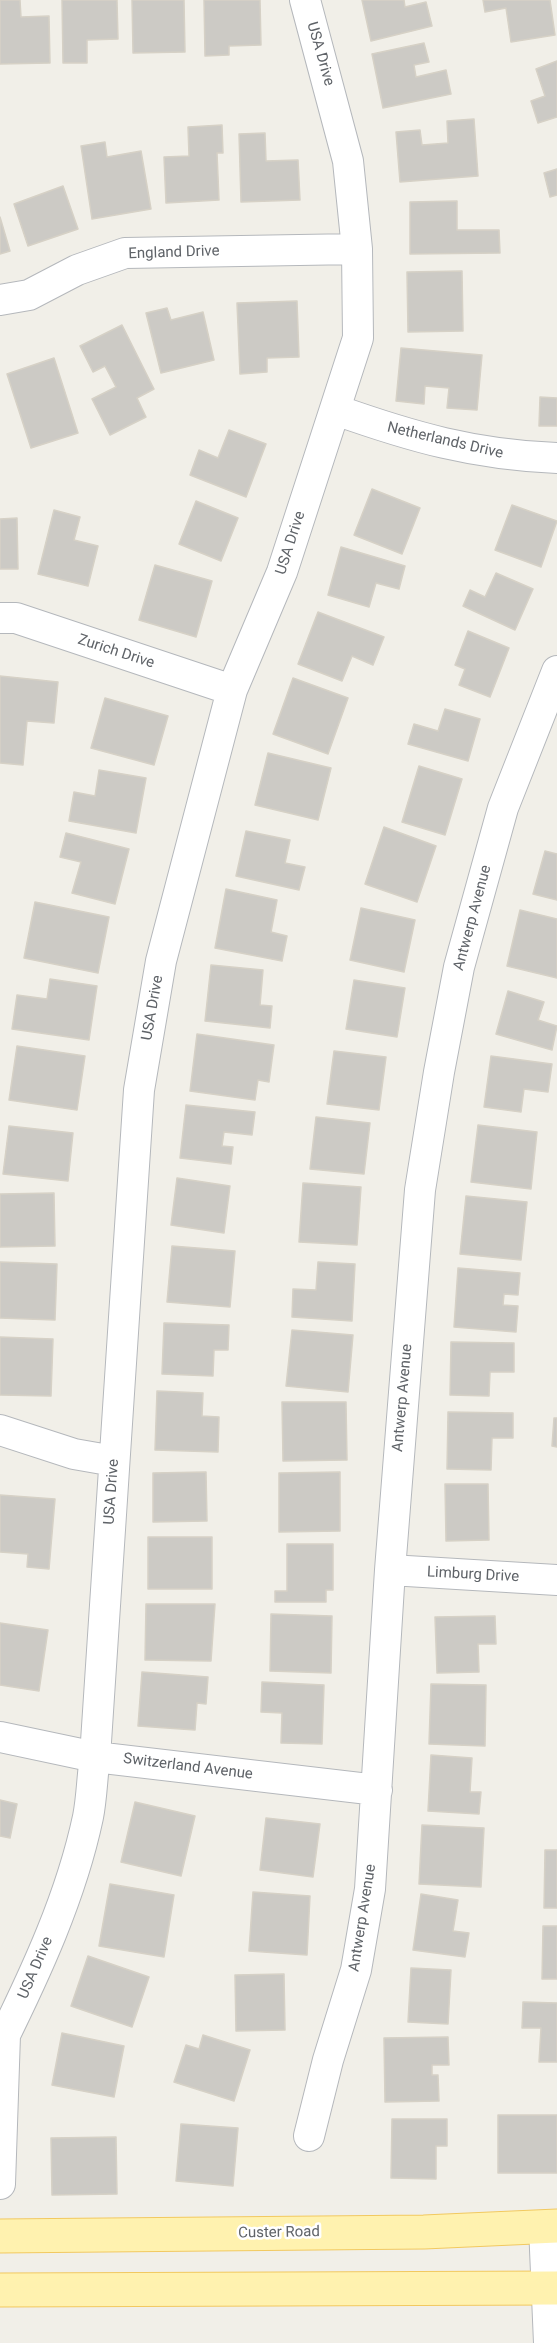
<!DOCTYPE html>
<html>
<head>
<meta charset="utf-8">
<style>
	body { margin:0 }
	canvas { display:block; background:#f1efe8 }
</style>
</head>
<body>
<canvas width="557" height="2343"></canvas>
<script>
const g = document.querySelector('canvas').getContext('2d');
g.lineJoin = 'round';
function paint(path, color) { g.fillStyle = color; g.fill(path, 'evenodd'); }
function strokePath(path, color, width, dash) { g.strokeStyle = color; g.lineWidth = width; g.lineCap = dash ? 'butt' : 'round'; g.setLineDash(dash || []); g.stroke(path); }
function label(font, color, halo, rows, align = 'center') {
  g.font = font + ' Roboto,sans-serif'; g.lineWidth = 5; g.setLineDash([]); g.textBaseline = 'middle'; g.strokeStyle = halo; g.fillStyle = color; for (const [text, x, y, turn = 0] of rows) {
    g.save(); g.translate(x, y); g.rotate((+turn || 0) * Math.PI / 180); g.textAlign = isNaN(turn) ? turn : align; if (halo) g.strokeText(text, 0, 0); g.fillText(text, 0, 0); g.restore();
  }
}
const building = new Path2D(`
	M0 0H20L21 17 49 16 50 63 0 64Z
	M62 0H117L118 39 87 40V63H63Z
	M132 0H184L185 52 133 53Z
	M204 0H260L261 45 229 46V55L205 56Z
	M362 0H404L405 7 426 2 432 26 371 41Z
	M483 0H550L555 35 511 42 506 8 485 12Z
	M424 43 429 62 414 65 416 77 446 70 451 94 383 108 372 54Z
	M557 61V117L538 123 531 101 545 96 536 69Z
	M474 119 478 176 400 182 396 132 420 130 422 145 448 143 447 121Z
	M222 125 223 153H217L219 200 166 203 164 157 189 156 188 127Z
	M265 133 266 161 298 160 300 200 241 202 239 134Z
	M105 142 107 157 141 151 151 209 92 219 81 146Z
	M557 169V195L550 197 544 173Z
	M63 186 78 229 28 246 14 204Z
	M457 201V230H499L500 253 410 254V202Z
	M0 217 10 251 0 254Z
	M462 271 463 331 408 332 407 272Z
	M297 301 299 357 267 358V372L240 374 237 303Z
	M167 308 171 320 203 312 214 360 161 373 146 313Z
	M122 325 154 389 137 398 146 417 110 435 92 399 116 387 105 366 93 372 80 346Z
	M401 348 482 355 477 410 447 408 449 388 425 386 424 404 396 401Z
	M54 358 78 433 31 448 7 374Z
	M540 397 557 398V426H539Z
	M229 430 266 444 246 497 190 475 199 450 218 458Z
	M372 489 420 508 402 554 354 535Z
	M196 501 238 518 221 561 179 544Z
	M512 505 557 521 541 567 495 550Z
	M54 510 80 517 74 540 98 546 88 586 38 574Z
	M17 518 18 569H0V519Z
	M341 547 405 566 399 589 376 583 369 607 328 595Z
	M155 565 212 581 196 637 139 620Z
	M496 573 533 589 515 630 463 606 470 590 485 597Z
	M318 612 384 637 373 665 352 656 342 681 298 664Z
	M468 631 509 648 490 697 459 685 465 669 455 665Z
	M0 676 58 682 54 723 27 721 23 765 0 763Z
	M293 678 348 698 328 754 273 734Z
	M105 698 168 716 154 765 91 748Z
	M445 709 480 719 468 761 408 744 414 724 438 731Z
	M268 753 331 768 318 820 255 805Z
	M419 766 462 779 445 835 402 822Z
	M99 770 146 778 136 833 69 821 74 792 95 796Z
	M384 827 436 846 417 902 365 884Z
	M246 831 290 840 285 863 305 867 299 890 236 876Z
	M66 833 129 849 115 904 72 893 81 862 60 857Z
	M545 851 557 854V900L533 894Z
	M226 889 277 900 271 932 287 936 282 961 215 948Z
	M35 902 109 917 98 973 24 958Z
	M361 908 415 920 404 972 350 960Z
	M520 910 557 919V978L507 966Z
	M211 965 263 970 260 1005 272 1006 270 1028 205 1021Z
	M50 979 97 986 89 1040 12 1029 17 995 47 999Z
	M354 980 405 988 397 1037 346 1029Z
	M508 991 544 1002 538 1020 557 1026 552 1050 496 1034Z
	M197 1034 274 1045 269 1082 258 1080 255 1100 190 1091Z
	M17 1046 85 1056 77 1110 9 1100Z
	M334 1051 386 1057 379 1110 327 1104Z
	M491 1056 552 1064 548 1092 524 1089 521 1112 484 1107Z
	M186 1105 255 1112 252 1135 224 1132 222 1146 233 1147 231 1164 180 1158Z
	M316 1117 370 1123 364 1174 310 1169Z
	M478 1125 537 1132 531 1189 471 1182Z
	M9 1126 73 1133 68 1181 3 1174Z
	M177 1178 230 1186 224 1233 171 1225Z
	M303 1183 361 1187 357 1245 299 1242Z
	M54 1193 55 1246 0 1247V1194Z
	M466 1196 527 1202 521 1260 460 1254Z
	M172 1246 235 1251 230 1307 167 1302Z
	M0 1262 57 1264 55 1320 0 1318Z
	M318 1262 355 1264 352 1321 292 1317 293 1289 316 1290Z
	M458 1268 520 1273 518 1295 504 1294 503 1305 518 1306 516 1332 454 1327Z
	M164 1323 229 1325 228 1350H214L213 1376 162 1374Z
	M292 1330 353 1335 348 1392 286 1386Z
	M0 1337 53 1339 51 1396 0 1395Z
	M451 1342 514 1343V1372H490L489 1396 450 1395Z
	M157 1391 203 1393 202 1416 219 1417 218 1452 155 1450Z
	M282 1402H346L347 1460 283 1461Z
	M448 1412 513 1413V1438H492L491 1470 447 1469Z
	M554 1418H557V1447L552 1446Z
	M206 1472 207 1521 153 1522V1473Z
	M340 1472V1531L279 1532V1473Z
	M445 1484H488L489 1540 446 1541Z
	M0 1495 55 1499 49 1569 27 1567 28 1554 0 1552Z
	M148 1537H212V1589H148Z
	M287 1544H333V1590H326V1602H275V1591H287Z
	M146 1604H215L211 1661 145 1660Z
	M271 1614 332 1616 331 1673 270 1671Z
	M495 1616 496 1644H478L479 1672 437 1673 435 1617Z
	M0 1623 48 1630 39 1691 0 1685Z
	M142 1672 208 1677 206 1704 197 1703 195 1730 138 1726Z
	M262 1682 324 1685 322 1744 281 1743 282 1713 261 1712Z
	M431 1684 486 1685 485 1746 429 1744Z
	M431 1755 472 1758 470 1792H481L479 1814 428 1811Z
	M0 1800 17 1804 10 1838 0 1836Z
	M135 1802 195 1816 181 1876 121 1862Z
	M266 1818 320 1824 313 1877 260 1870Z
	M422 1825 484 1828 481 1887 419 1884Z
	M545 1850H557V1908H544Z
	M110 1884 174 1895 164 1957 99 1946Z
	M253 1892 310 1896 307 1955 249 1951Z
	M421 1894 458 1900 453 1931 469 1933 465 1957 413 1950Z
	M543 1926H557V1979H542Z
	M88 1956 149 1977 132 2027 71 2006Z
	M411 1968 451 1970 448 2024 408 2022Z
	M284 1974 285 2030 236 2031 235 1975Z
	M523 2002 557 2003V2062H539L541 2028H522Z
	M62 2033 124 2046 114 2097 52 2085Z
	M203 2035 250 2050 234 2101 174 2082 186 2045 199 2049Z
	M448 2037 449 2065H432V2075H438L439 2101 385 2102 384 2038Z
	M498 2115H557V2173H498Z
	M392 2119H447V2146H436V2179L391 2178Z
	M181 2124 238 2128 233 2186 176 2181Z
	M116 2137 117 2194 52 2195 51 2138Z`);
paint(building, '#cccac5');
strokePath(building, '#d6d1c6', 1.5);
const minor = new Path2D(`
	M0 300 29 295 77 270 125 253 357 249
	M336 410C412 437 475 455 557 458
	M0 618H16L232 690
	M0 1430 74 1454 114 1461
	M390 1570 557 1580
	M0 1737 95 1757 377 1790
	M0 2045C36 1972 71 1897 88 1817 92 1797 92 1776 95 1757L139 1090 161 961 232 690 282 572 358 338 357 249 348 161 305 0
	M309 2136 328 2060 356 1970 370 1889 390 1570 420 1190 439 1072 459 967 503 808 557 671
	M0 2184 5 2035
	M544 2226 549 2343`);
const major = new Path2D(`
	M0 2236 424 2232 557 2226
	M0 2290 557 2288`);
strokePath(minor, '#b5b8bc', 32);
strokePath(major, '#f2c960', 35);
strokePath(minor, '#fff', 30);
strokePath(major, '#fff2af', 33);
label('15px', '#5f6368', '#fff', [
	["USA Drive",320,54,74],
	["England Drive",174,253,-2],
	["Netherlands Drive",445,441,13],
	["USA Drive",291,543,-72],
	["Zurich Drive",116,652,18],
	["Antwerp Avenue",473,918,-75],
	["USA Drive",153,1008,-80],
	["Antwerp Avenue",403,1398,-85],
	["USA Drive",112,1492,-86],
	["Limburg Drive",473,1575,3],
	["Switzerland Avenue",188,1767,7],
	["Antwerp Avenue",363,1918,-81],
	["USA Drive",36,1968,-67],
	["Custer Road",279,2233,-1]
]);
</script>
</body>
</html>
